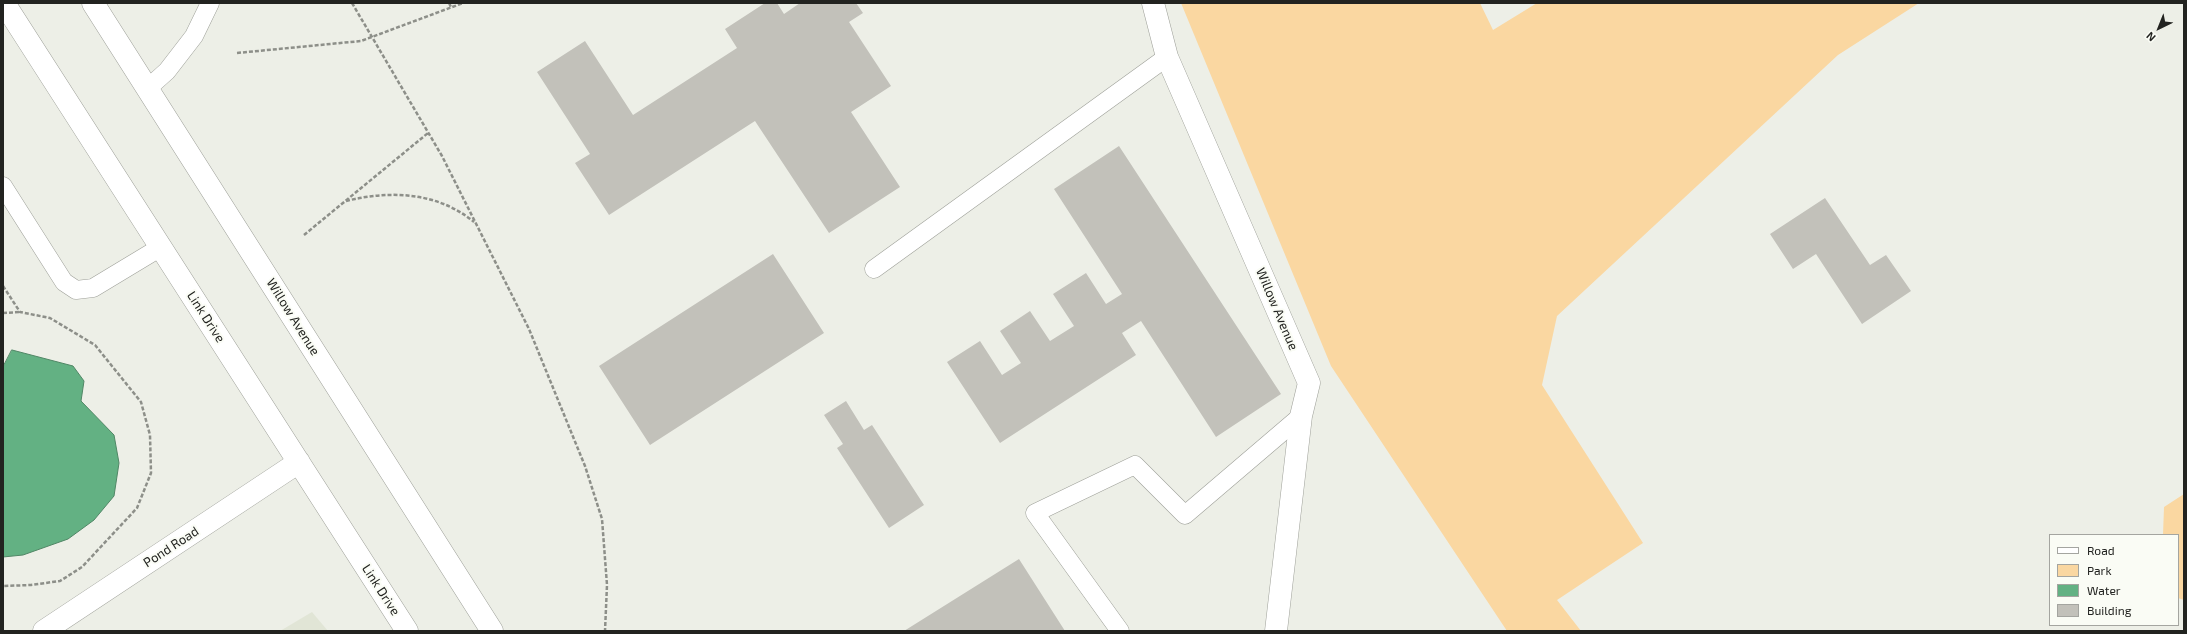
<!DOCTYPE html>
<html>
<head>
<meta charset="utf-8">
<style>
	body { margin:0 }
	#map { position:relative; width:2187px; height:634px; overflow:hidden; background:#edefe7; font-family:"Exo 2",sans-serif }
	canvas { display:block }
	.frame { position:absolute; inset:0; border:4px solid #222320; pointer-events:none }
	.legend { position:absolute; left:2049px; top:534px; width:130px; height:92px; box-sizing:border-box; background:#fafcf5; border:1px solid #a4a5a0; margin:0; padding:5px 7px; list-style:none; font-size:12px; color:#222320 }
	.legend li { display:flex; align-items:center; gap:8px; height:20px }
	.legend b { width:20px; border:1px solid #a4a5a0 }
	.north { position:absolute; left:2139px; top:8px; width:40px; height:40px; -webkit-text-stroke:3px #fafcf5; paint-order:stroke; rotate:223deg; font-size:11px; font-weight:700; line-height:16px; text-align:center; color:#222320 }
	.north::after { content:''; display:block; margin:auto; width:14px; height:18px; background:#222320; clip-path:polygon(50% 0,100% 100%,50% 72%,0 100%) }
</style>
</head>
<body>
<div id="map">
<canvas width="2187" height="634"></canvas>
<div class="frame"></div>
<ul class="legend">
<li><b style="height:5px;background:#fff"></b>Road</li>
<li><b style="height:11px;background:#fad7a1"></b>Park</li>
<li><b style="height:11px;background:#63b183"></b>Water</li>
<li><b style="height:11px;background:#c2c1ba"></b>Building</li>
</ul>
<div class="north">N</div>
</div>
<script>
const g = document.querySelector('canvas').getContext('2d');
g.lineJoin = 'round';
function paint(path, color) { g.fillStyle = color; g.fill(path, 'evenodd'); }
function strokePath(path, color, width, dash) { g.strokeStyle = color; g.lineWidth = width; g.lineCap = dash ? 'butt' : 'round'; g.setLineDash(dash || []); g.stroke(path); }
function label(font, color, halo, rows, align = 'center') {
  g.font = font + ' "Exo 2",sans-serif'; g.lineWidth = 4; g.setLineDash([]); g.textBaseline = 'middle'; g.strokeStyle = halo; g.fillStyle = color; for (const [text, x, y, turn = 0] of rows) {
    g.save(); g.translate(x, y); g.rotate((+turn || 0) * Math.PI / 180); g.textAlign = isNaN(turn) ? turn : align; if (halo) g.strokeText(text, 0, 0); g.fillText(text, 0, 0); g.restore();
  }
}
paint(new Path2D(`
	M312 612 328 631H280Z`), '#e1e5d6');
paint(new Path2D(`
	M1181 3H1480L1493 30 1537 3H1919L1838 55 1557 316 1542 385 1643 543 1557 600 1581 631H1507L1331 366Z
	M2184 494V600L2178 598V535H2163L2164 507Z`), '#fad7a1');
const water = new Path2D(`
	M12 350 73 366 84 381 81 401 114 435 119 463 114 496 94 520 68 539 23 555 3 557V367Z`);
paint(water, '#63b183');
strokePath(water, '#508665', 1);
paint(new Path2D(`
	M765 3H777L784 14 800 3H856L863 13 849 22 891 86 851 112 900 187 829 233 755 121 609 215 575 163 590 154 537 72 585 41 633 115 737 48 725 29Z
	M1119 146 1281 394 1216 437 1141 321 1122 333 1136 355 1000 443 947 362 980 341 1002 375 1021 363 1000 331 1030 311 1050 341 1074 326 1053 294 1086 273 1106 304 1122 294 1054 189Z
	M1825 198 1870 265 1886 255 1911 291 1862 324 1816 254 1793 269 1770 234Z
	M773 254 824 333 650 445 599 366Z
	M846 401 864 430 872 425 924 505 889 528 837 448 843 444 824 415Z
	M1019 559 1065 631H904Z`), '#c2c1ba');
const lane = new Path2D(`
	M147 89 167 71 194 36 210 3
	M3 186 64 282 76 290 93 288 161 247
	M874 269 1167 57
	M1120 631 1035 513 1135 465 1185 515 1301 416`);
const street = new Path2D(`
	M4 3 407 631
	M93 3 492 631
	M1153 3 1167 57 1309 383 1301 416 1276 631
	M44 631 299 462`);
strokePath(lane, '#9d9f98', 19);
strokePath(street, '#9d9f98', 23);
strokePath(new Path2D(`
	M352 3 442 156 529 329 585 466 602 519 607 585 605 631
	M449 3 451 7
	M237 53 361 41 463 3
	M346 201C390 190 438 192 474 222
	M304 235 428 133
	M3 286 20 312 50 318 95 345 141 402 150 435 151 473 137 508 82 567 60 581 31 585 3 586
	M3 313 20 312`), '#8d8f89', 2.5, [4, 2]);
strokePath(lane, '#fff', 18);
strokePath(street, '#fff', 22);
label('13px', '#222320', '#fafcf5', [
	["Willow Avenue",1277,309,67],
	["Link Drive",206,317,57],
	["Willow Avenue",293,317,58],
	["Pond Road",171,547,-33],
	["Link Drive",381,590,57]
]);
</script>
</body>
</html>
